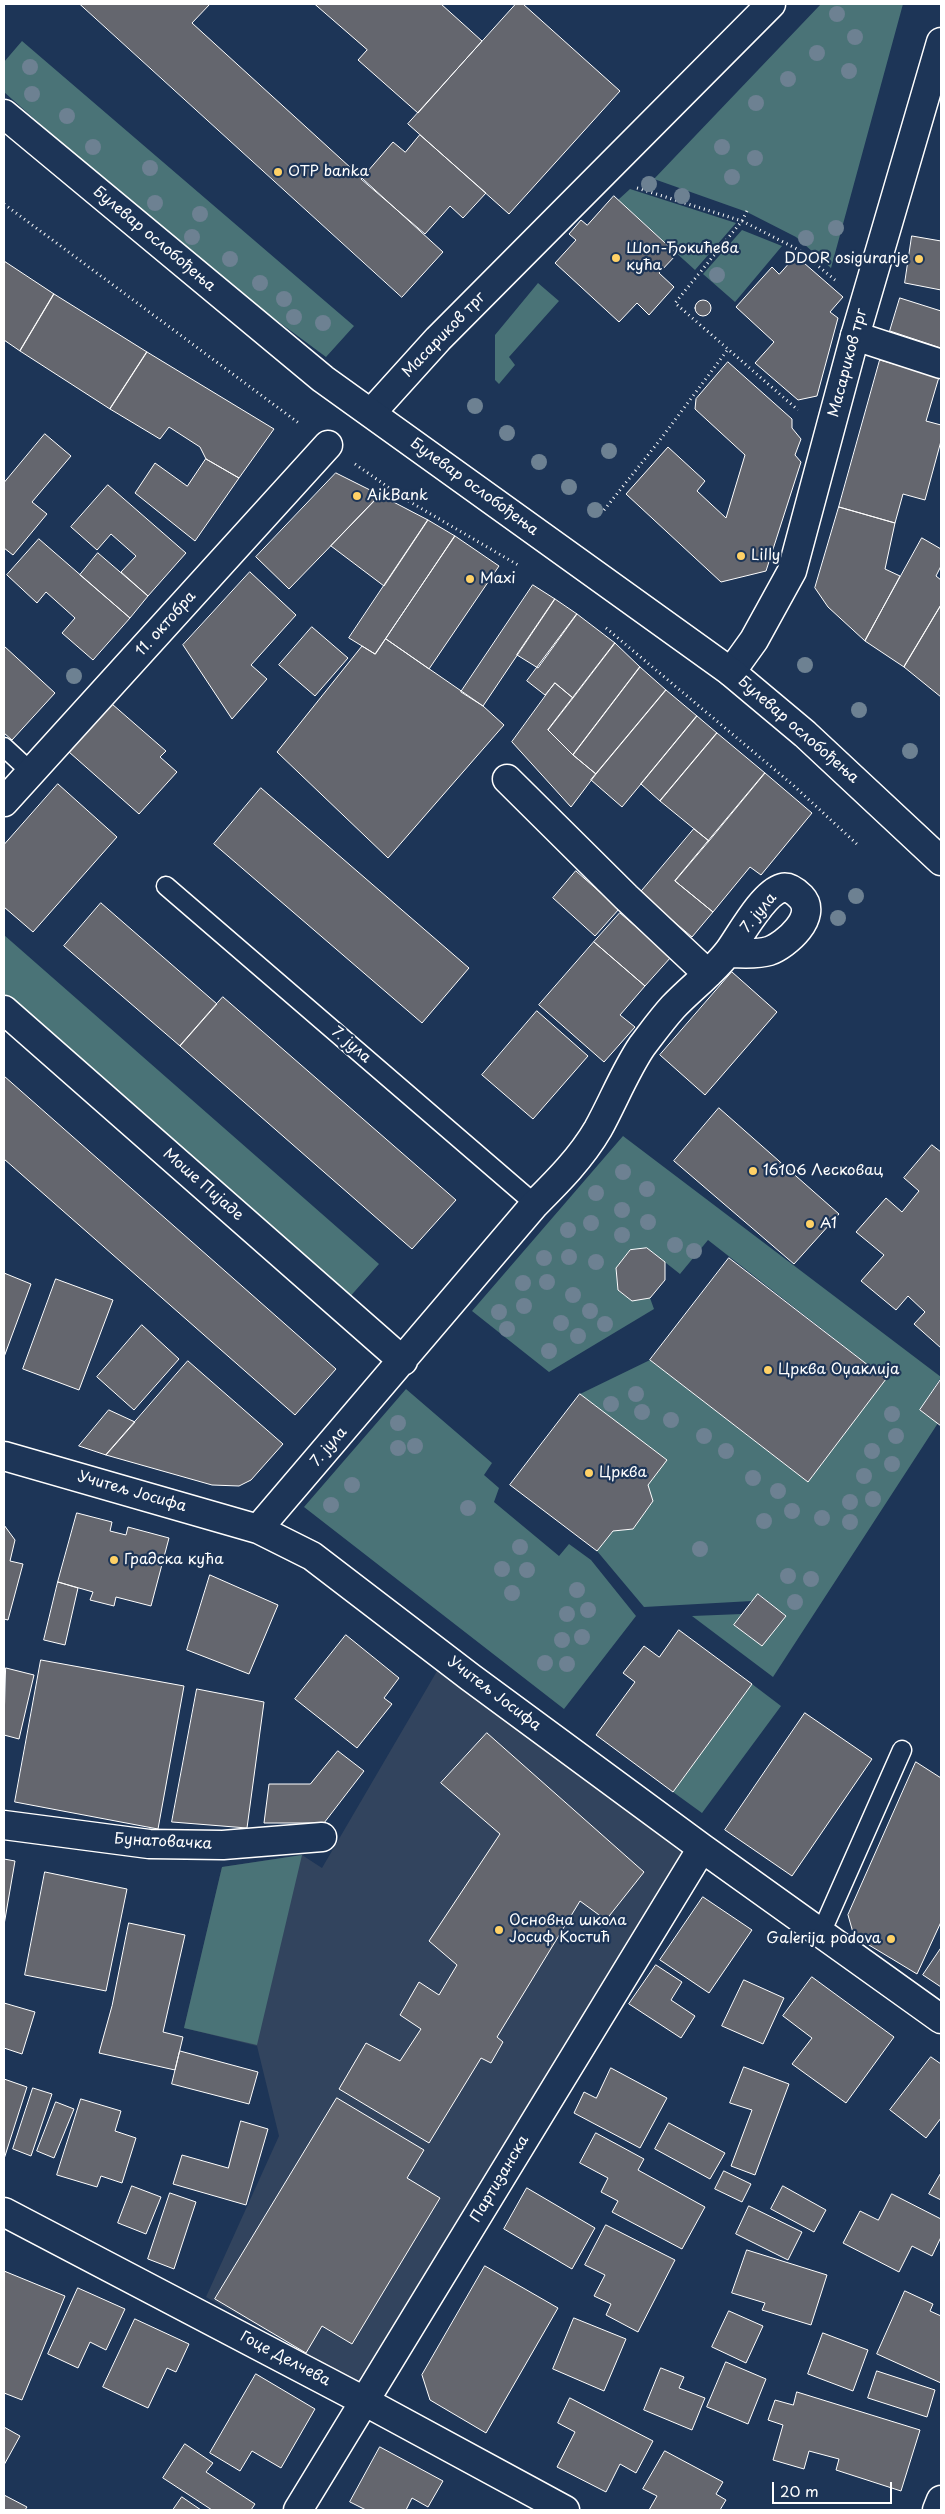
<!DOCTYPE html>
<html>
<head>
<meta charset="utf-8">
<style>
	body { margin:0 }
	#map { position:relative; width:945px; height:2514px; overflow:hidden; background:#1d3557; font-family:"Playpen Sans",sans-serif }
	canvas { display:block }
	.frame { position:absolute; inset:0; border:5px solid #fff; pointer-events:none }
	.scale { position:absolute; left:772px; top:2482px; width:120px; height:22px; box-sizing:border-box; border:2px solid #fff; border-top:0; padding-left:6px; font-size:15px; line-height:18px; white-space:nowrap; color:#fff; -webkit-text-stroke:4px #1d3557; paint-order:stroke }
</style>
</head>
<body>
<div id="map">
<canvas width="945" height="2514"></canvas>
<div class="frame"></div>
<div class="scale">20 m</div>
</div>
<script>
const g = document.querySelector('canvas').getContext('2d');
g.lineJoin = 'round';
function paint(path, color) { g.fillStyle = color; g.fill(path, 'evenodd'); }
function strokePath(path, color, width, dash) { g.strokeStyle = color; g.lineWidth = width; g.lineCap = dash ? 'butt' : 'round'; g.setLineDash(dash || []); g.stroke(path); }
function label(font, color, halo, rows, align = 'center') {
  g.font = font + ' "Playpen Sans",sans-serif'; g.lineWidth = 4.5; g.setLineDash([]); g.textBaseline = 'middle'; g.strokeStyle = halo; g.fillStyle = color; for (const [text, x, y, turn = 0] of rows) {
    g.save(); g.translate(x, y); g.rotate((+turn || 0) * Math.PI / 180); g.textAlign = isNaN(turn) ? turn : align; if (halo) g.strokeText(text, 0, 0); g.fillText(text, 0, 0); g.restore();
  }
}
paint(new Path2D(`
	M440 1666 682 1853 360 2384 206 2297 279 2136 257 2046 184 2028 222 1867 302 1855 322 1868Z`), '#32445e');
paint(new Path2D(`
	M821 4H903L831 268 796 237 747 212 654 179Z
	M22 41 354 326 326 357 186 253 4 92V62Z
	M630 189 736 223 695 270 618 200Z
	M742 230 782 246 735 302 703 274Z
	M538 283 559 301 509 357 515 365 499 384 495 380V335Z
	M4 935 379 1264 347 1300 4 999Z
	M623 1136 941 1377 920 1410 938 1423 773 1677 692 1616 742 1614 734 1625 762 1646 786 1616 759 1594 752 1601 644 1607 597 1551 613 1531 633 1529 653 1501 648 1485 666 1460 580 1394 650 1360 808 1482 886 1379 708 1240 680 1274 647 1248 630 1250 616 1268 618 1290 632 1301 650 1298 654 1309 549 1372 472 1311Z
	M406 1389 492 1463 484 1475 499 1488 494 1502 559 1556 569 1544 591 1560 636 1616 564 1709 304 1507Z
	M752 1684 781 1706 702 1813 673 1792Z
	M302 1855 257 2045 184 2028 222 1867Z`), '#4a7377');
const building = new Path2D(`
	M80 4H210L192 23 443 252 402 297Z
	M315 4H441L482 41 418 113 358 60 367 50Z
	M516 4H523L620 91 509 214 408 124Z
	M420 135 486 193 463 218 450 206 425 234 361 179 393 142 405 152Z
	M614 196 677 254 659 273 674 287 649 315 637 303 619 322 555 263 576 240 569 234 581 220 587 225Z
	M912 236 941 241V290L905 283Z
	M796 256 843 297 830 312 838 318 817 396 798 400 755 363 774 342 736 307 772 267 779 274Z
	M4 261 54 294 20 351 4 340Z
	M54 294 147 352 110 409 20 351Z
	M900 298 941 311V348L890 331Z
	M695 308a8 8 0 1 1 16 0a8 8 0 1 1-16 0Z
	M147 352 274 429 239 478 206 459 200 447 169 427 160 439 110 409Z
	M880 360 939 377 926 421 941 425V441L925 500 903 494 895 523 839 507Z
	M728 362 792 419V428L801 439 795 455 801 462 766 571 721 582 626 494 668 447 705 481 697 491 726 518 745 455 695 409 696 399Z
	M45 434 71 456 32 502 47 514 13 555 4 548V483Z
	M206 459 239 478 195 541 135 493 155 463 187 486Z
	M336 473 380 495 289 589 256 557Z
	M108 485 186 553 148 596 121 572 136 556 111 534 97 550 71 527Z
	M380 495 428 520 384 586 331 546Z
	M839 507 895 523 885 569 900 576 865 641 828 607 815 588Z
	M428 520 455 536 375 654 349 638Z
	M455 536 499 566 429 669 386 639Z
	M922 538 941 549V566L936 576 941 580V605L904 667 865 641Z
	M39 539 130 618 93 660 62 633 75 618 46 592 37 603 7 575Z
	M98 553 148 596 130 618 80 575Z
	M250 572 296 615 251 665 267 679 232 719 183 645Z
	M533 585 555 599 483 706 461 692Z
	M555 599 577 614 538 668 517 655Z
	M941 605V697L904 667Z
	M577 614 615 643 573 698 555 683 545 695 527 681Z
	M312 627 348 658 315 696 279 665Z
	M386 639 483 706 504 725 388 858 277 752 362 646 375 654Z
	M615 643 640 667 573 755 548 730Z
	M4 646 55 693 12 740 4 733Z
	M640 667 666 690 596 774 573 755Z
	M555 683 573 698 548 730 573 755 596 774 571 807 512 742Z
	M666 690 697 716 622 807 591 780Z
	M112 704 166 751 160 757 177 772 139 814 69 752Z
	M697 716 717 733 660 801 641 784Z
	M717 733 765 773 709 841 660 801Z
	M765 773 812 813 761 875 750 867 713 912 675 881Z
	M58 784 117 837 33 932 4 907V845Z
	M261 788 469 968 422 1023 214 844Z
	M694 829 709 841 675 881 713 912 692 937 640 893Z
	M576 871 619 909 595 936 553 898Z
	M101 903 217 1004 180 1046 64 946Z
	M620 913 671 957 645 986 594 942Z
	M594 942 645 986 620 1015 635 1027 604 1062 539 1005Z
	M732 972 777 1012 705 1095 660 1055Z
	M223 997 456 1200 412 1249 180 1046Z
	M537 1011 588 1056 533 1119 482 1075Z
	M4 1076 336 1369 295 1415 4 1159Z
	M719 1108 839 1214 794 1264 674 1161Z
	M932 1145 941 1152V1348L914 1324 925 1312 908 1296 896 1310 861 1281 884 1255 856 1232 886 1198 902 1212 919 1191 904 1178Z
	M647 1248 665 1262V1280L650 1298 632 1301 618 1290 616 1268 630 1250Z
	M729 1258 886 1379 808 1482 650 1360Z
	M4 1273 31 1284 4 1357Z
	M56 1279 113 1300 79 1390 23 1369Z
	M142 1325 179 1359 134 1410 97 1377Z
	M188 1361 283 1444 251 1480 239 1486 212 1485 106 1455Z
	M941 1379V1426L920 1410Z
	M580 1394 667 1460 648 1485 653 1501 633 1529 613 1531 597 1551 510 1485Z
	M109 1410 135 1422 106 1455 79 1446Z
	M77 1513 112 1522 110 1531 126 1535 128 1527 169 1538 151 1606 116 1597 114 1606 90 1600 93 1592 58 1582Z
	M4 1525 15 1540 10 1561 23 1564 8 1620 4 1619Z
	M210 1575 278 1605 249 1674 187 1650Z
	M58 1582 78 1588 65 1645 44 1640Z
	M758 1594 786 1616 762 1646 734 1625Z
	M679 1630 752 1684 673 1792 596 1735 635 1682 623 1673 644 1646 659 1657Z
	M346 1635 399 1678 384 1698 392 1704 357 1748 295 1699Z
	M41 1660 184 1686 158 1829 15 1802Z
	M6 1668 34 1675 19 1739 4 1735Z
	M197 1689 264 1702 247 1828 172 1822Z
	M805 1713 872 1759 792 1876 725 1830Z
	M487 1733 644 1872 606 1920 580 1901 497 2037 503 2042 491 2063 481 2058 429 2143 339 2089 366 2043 400 2061 421 2029 400 2015 419 1982 439 1995 457 1965 429 1941 500 1834 441 1783Z
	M338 1751 364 1771 324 1823H264L269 1784H310Z
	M916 1762 941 1778V1922L917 1974 854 1936 848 1915Z
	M4 1859 15 1861 4 1925Z
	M45 1872 127 1889 106 1991 25 1975Z
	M703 1897 752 1930 709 1993 660 1960Z
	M129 1923 185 1935 163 2032 183 2037 175 2070 99 2053 112 2006Z
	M941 1948V1987L923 1975Z
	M656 1965 682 1982 671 2000 695 2016 681 2038 629 2004Z
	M812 1977 894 2037 846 2103 792 2064 812 2038 783 2016Z
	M744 1980 784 1998 763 2044 722 2026Z
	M4 2003 35 2012 22 2054 4 2048Z
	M180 2051 258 2072 249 2104 172 2084Z
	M931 2057 941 2064V2118L926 2138 890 2110Z
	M744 2067 789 2084 755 2175 731 2166 752 2110 730 2103Z
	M611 2068 667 2098 640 2148 574 2113 584 2092 596 2098Z
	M4 2079 27 2087 4 2159Z
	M33 2088 52 2094 31 2156 13 2149Z
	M337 2098 424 2150 407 2178 440 2198 352 2344 322 2326 306 2353 215 2299Z
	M81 2099 121 2111 115 2131 136 2138 122 2183 101 2176 97 2187 57 2175Z
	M56 2102 74 2109 54 2158 37 2151Z
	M241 2121 268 2129 246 2205 173 2184 182 2155 228 2168Z
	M669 2123 725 2153 710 2179 655 2149Z
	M596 2133 644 2159 638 2170 705 2207 682 2249 612 2212 618 2201 601 2192 608 2178 580 2163Z
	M724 2171 751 2184 742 2202 715 2189Z
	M941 2173V2200L929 2194Z
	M132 2186 161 2197 146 2234 118 2223Z
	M783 2186 826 2210 814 2232 771 2209Z
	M527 2188 595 2228 572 2269 504 2229Z
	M170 2193 196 2202 174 2269 148 2259Z
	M892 2194 941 2219V2237L932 2256 912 2246 899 2272 843 2243 860 2211 878 2220Z
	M749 2206 802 2232 788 2260 736 2234Z
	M606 2225 675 2260 638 2332 606 2315 611 2304 594 2296 605 2275 585 2265Z
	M747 2250 827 2275 811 2325 762 2310 765 2303 732 2293Z
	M485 2266 558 2308 486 2433 430 2400 422 2375Z
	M4 2271 65 2296 22 2400 4 2393Z
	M78 2288 125 2309 106 2350 90 2342 78 2368 48 2354Z
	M905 2291 933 2304 930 2311 941 2316V2383L877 2354Z
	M729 2311 763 2326 746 2363 712 2347Z
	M574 2318 626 2339 604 2391 553 2369Z
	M135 2319 189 2344 176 2372 167 2368 148 2408 103 2387Z
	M823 2333 868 2350 853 2391 808 2374Z
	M726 2362 766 2379 748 2424 707 2407Z
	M661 2368 684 2377 679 2388 705 2398 692 2430 644 2410Z
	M877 2371 935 2390 927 2417 868 2398Z
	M256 2374 315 2409 281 2468 252 2451 240 2471 210 2453Z
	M797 2392 920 2430 901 2491 836 2470 839 2459 809 2451 804 2469 773 2460 783 2425 768 2420 775 2400 793 2405Z
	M570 2398 653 2441 636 2473 620 2464 606 2492 557 2467 575 2432 558 2423Z
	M4 2427 20 2436 4 2465Z
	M185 2444 213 2463 206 2472 255 2504 251 2510H212L163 2478Z
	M380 2447 443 2481 428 2507 412 2498 406 2510H366L350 2502Z
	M665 2451 723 2482 716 2494 726 2500 720 2510H649L657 2496 643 2489Z
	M4 2495 27 2507 25 2510H4Z
	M182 2497 201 2510H173Z`);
paint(building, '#64666e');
strokePath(building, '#fff', 1);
const service = new Path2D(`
	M4 747 31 772
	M166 886 535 1204
	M821 1933 902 1750`);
const pedestrian = new Path2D(`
	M731 672 754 640 792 571 855 336`);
const minor = new Path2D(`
	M941 42 855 336 941 364
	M372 412 438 339 771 4
	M507 779 626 897 708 974
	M4 802 328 445
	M4 1010 403 1361
	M4 1456 258 1529 312 1556 470 1677 702 1848 941 2019
	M258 1529 535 1204C558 1181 581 1158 598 1129 613 1102 625 1071 642 1046 652 1033 662 1019 673 1007 691 988 713 972 729 951 740 936 763 893 782 888 789 886 796 892 801 897 819 916 786 945 769 951 756 955 741 953 728 953
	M4 1825 149 1844 223 1845 322 1837
	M4 2212 364 2401 565 2510
	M298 2510 702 1848
	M937 2510 941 2500`);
const primary = new Path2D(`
	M4 114 323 379 731 672 805 734 941 861`);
strokePath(service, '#fff', 21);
strokePath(pedestrian, '#fff', 31);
strokePath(minor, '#fff', 31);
strokePath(primary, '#fff', 31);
strokePath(new Path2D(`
	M637 188 742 221 799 250 835 280
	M4 204 300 424
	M747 211 742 221 675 303 798 410
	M355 464 405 499 518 565
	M604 510 660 440 729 348
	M606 628 793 785 859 846`), '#fff', 3, [1, 4]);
strokePath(service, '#1d3557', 18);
strokePath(pedestrian, '#1d3557', 28);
strokePath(minor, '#1d3557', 28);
strokePath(primary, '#1d3557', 28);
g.fillStyle = '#6d8192';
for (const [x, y] of [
	[837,14],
	[855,37],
	[817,53],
	[30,67],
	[849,71],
	[788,79],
	[32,94],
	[756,103],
	[67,116],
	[93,147],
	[722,147],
	[755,158],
	[150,168],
	[732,177],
	[649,184],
	[682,196],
	[155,203],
	[200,214],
	[836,228],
	[192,237],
	[806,238],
	[230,259],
	[717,275],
	[260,283],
	[284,299],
	[294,317],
	[323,323],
	[475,406],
	[507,433],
	[609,451],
	[539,462],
	[569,487],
	[595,510],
	[805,665],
	[74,676],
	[859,710],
	[910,751],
	[856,896],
	[838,918],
	[623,1172],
	[647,1189],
	[596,1193],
	[622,1210],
	[648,1222],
	[591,1223],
	[568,1230],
	[622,1235],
	[675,1245],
	[694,1251],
	[569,1257],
	[544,1258],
	[596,1262],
	[547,1282],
	[523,1283],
	[573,1295],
	[524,1306],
	[590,1311],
	[499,1312],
	[561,1323],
	[605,1324],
	[507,1329],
	[578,1336],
	[549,1351],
	[636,1394],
	[611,1404],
	[642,1412],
	[892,1414],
	[671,1420],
	[398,1423],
	[704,1436],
	[896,1436],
	[415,1446],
	[398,1448],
	[726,1451],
	[872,1451],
	[892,1464],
	[864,1476],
	[753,1478],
	[352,1485],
	[778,1491],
	[873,1499],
	[850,1502],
	[331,1505],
	[468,1508],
	[792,1511],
	[822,1518],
	[764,1521],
	[850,1522],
	[520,1547],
	[700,1549],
	[502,1569],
	[527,1570],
	[788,1576],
	[811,1579],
	[577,1590],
	[512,1593],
	[795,1602],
	[588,1610],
	[567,1614],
	[582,1637],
	[562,1640],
	[545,1663],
	[567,1664]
]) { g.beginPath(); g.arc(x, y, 8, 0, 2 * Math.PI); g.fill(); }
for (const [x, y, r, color] of [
	[278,172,5,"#ffd166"],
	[616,258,5,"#ffd166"],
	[919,259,5,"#ffd166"],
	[357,496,5,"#ffd166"],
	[741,556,5,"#ffd166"],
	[470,579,5,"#ffd166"],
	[753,1171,5,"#ffd166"],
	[810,1224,5,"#ffd166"],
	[768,1370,5,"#ffd166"],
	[589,1473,5,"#ffd166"],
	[114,1560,5,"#ffd166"],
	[499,1930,5,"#ffd166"],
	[891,1939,5,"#ffd166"]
]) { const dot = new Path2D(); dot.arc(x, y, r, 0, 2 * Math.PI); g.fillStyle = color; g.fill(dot); strokePath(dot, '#1d3557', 2); }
label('15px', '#fff', '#1d3557', [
	["OTP banka",288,172],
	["Шоп-Ђокићева",626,249],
	["кућа",626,266],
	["DDOR osiguranje",909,259,"right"],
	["AikBank",367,496],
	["Lilly",751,556],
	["Maxi",480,579],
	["16106 Лесковац",763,1171],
	["A1",820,1224],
	["Црква Оџаклија",778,1370],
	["Црква",599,1473],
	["Градска кућа",124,1560],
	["Основна школа",509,1921],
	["Јосиф Костић",509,1938],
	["Galerija podova",881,1939,"right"]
], 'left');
label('15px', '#fff', '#1d3557', [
	["Булевар ослобођења",154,239,40],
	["Масариков трг",444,335,-46],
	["Масариков трг",848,363,-75],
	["Булевар ослобођења",474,487,36],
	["11. октобра",166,624,-48],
	["Булевар ослобођења",798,730,41],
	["7. јула",759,913,-50],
	["7. јула",351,1045,41],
	["Моше Пијаде",203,1185,41],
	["7. јула",329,1447,-49],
	["Учитељ Јосифа",132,1492,16],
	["Учитељ Јосифа",494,1694,37],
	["Бунатовачка",163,1842,3],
	["Партизанска",500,2179,-59],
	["Гоце Делчева",285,2359,28]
]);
</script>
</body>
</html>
